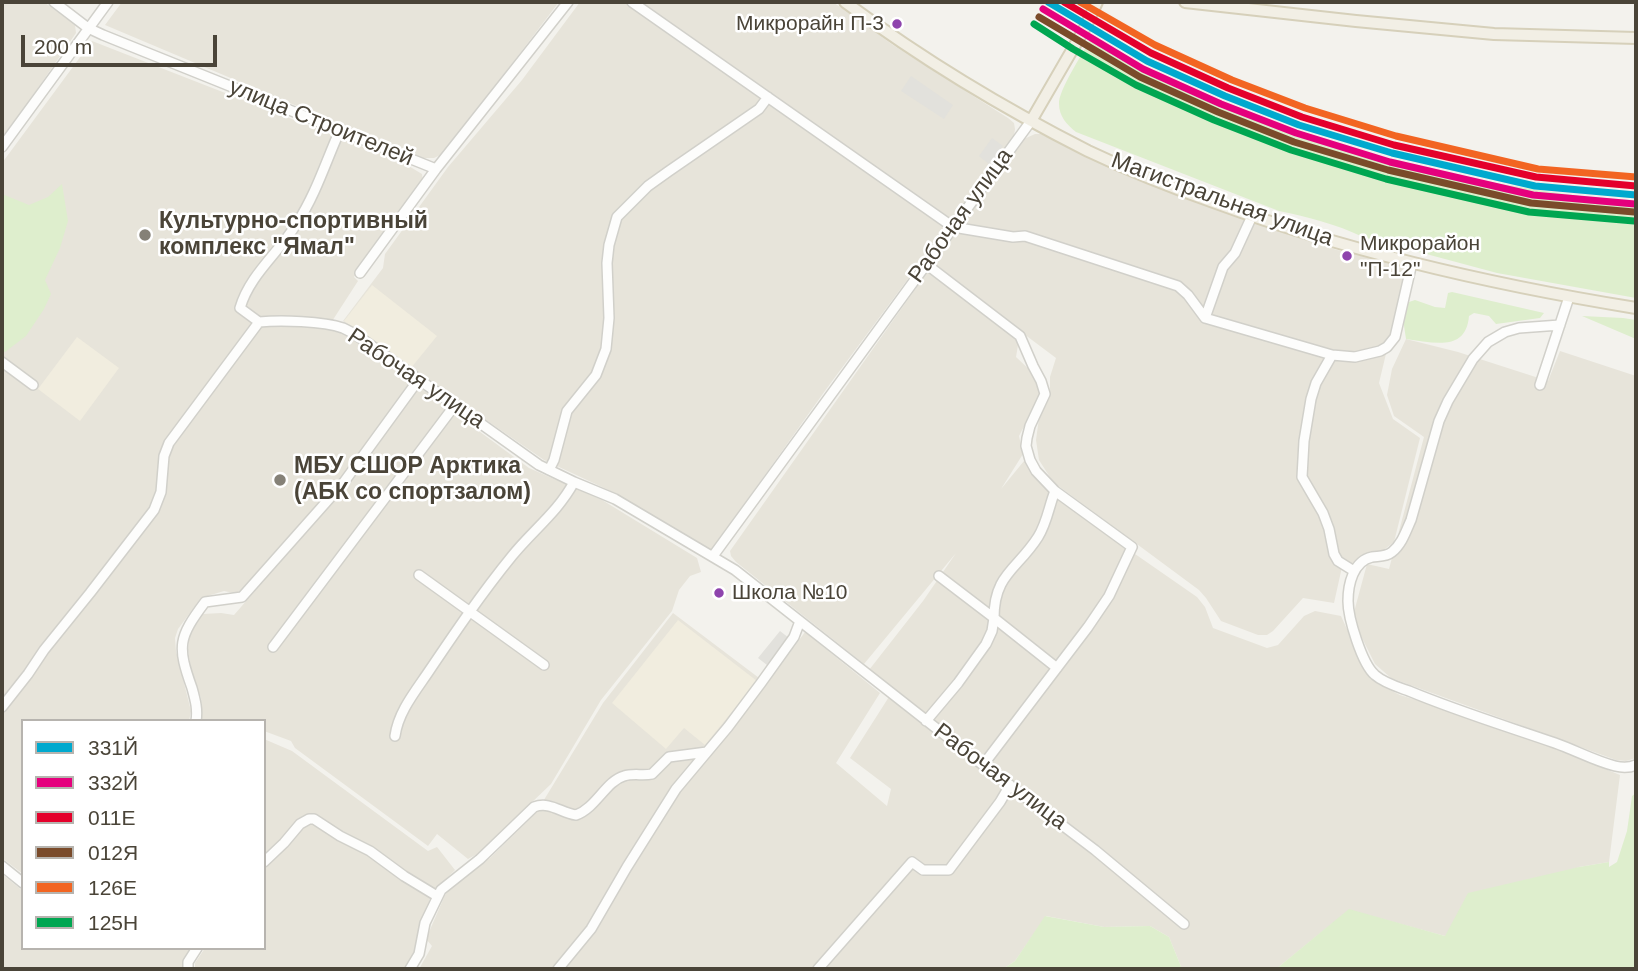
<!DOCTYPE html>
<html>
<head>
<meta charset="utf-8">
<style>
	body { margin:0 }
	#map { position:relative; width:1638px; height:971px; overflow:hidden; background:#f3f2ed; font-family:Helvetica,sans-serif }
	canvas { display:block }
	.frame { position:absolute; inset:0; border:4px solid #4a4438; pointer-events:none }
	.legend { position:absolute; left:21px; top:719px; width:245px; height:231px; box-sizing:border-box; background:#fff; border:2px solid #b7b4af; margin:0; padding:9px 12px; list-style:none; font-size:21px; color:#4a4438 }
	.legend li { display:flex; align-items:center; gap:14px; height:35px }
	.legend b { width:35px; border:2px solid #b7b4af }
	.scale { position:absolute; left:21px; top:35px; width:196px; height:32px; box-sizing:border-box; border:4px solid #4a4438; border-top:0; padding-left:9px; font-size:21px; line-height:24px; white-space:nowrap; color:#4a4438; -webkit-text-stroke:5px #fff; paint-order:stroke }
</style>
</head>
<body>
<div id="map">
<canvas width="1638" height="971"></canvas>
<div class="frame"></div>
<ul class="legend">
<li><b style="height:9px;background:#00a9ce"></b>331Й</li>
<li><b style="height:9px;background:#e5007d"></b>332Й</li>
<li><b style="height:9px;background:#e4002b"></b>011Е</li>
<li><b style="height:9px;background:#7a4b2a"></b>012Я</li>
<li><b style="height:9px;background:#f26522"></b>126Е</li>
<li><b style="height:9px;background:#00a651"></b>125Н</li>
</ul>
<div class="scale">200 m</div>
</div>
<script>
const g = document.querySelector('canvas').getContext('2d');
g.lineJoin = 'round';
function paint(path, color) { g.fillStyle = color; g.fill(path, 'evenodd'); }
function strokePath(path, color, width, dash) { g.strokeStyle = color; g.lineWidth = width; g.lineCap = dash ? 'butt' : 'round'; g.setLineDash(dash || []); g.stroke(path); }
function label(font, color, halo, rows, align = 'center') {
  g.font = font + ' Helvetica,sans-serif'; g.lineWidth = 5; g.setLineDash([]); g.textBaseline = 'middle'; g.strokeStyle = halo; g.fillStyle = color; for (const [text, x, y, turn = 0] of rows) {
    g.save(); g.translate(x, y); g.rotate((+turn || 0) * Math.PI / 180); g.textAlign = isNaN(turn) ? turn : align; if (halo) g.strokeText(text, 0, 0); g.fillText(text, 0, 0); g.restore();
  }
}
paint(new Path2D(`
	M2 2H44L75 25 76 33 2 140Z
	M122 2H559L443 154 434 158H423L413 155 105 25Z
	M580 2H833L893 45 1008 118 1014 123 1015 129 1014 136 827 388 710 552 617 494 544 460 343 321 383 268 385 254 448 167 522 80Z
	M92 41 402 162 422 174 423 182 354 277 358 281 327 329 347 335 412 382 342 477 238 594 224 591 201 598 178 629 175 638 176 651 191 711 189 721H23V874L2 858V163Z
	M1035 134H1041L1094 160 1245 220 1337 250 1407 266 1379 383 1393 419 1420 438 1394 542 1381 552 1342 567 1334 603 1303 598 1273 631 1267 635H1258L1221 621 1206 598 1199 590 1053 482 1039 460 1036 440 1039 418 1050 397V377L1056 358 932 265 1024 139Z
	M928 271 1019 339 1016 357 1033 373 1040 385V395L1019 436 1023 454 1001 489 1024 461 1046 487 1076 513 1197 597 1205 607 1213 628 1267 648 1278 645 1304 616 1315 611 1341 616 1365 669 1371 679 1380 685 1400 695 1494 724 1620 775 1609 862 1579 867 1445 936 1349 910 1276 969H1182L1169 937 1150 926 1104 927 1046 916 1015 961 1003 969H419L432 946 426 939 445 895 455 883 490 858 536 813 603 703 673 613 767 684 805 632 880 693 836 763 887 806 891 789 850 758 894 689 869 670 923 601 956 553 864 664 736 562 731 556 730 551Z
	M1406 339 1458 352 1548 381 1560 351 1636 376V758L1626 761 1616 760 1391 678 1375 664 1356 626 1354 612 1367 564 1389 569 1424 437 1394 416 1387 395 1392 369Z
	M419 387 529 468 602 500 697 558 701 572 690 576 679 590 672 611 601 700 551 784 479 853 468 859 437 834 428 846 295 748 291 741 264 731V721H202L201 698 192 674 188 650 189 638 199 618 203 614 221 613 234 615 335 499Z
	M264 739 292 751 428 851 437 847 455 870 440 885 430 899 422 920 415 952 405 969H195V963L205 948H264Z
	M2 874 23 891V948H192L182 964V969H2Z`), '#e7e4da');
paint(new Path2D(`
	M372 285 437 336 411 368 344 321Z
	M77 337 119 368 80 421 38 389Z
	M678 620 757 681 705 745 684 728 666 749 612 703Z`), '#f1eddf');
paint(new Path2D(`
	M1090 40C1149 68 1207 99 1268 123 1382 167 1515 189 1636 203V298L1497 273 1363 237C1336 224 1308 217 1279 211L1076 132C1067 125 1059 116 1059 104 1058 91 1083 53 1090 40Z
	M62 184 68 221 60 248 45 280 51 294 44 309 26 336 5 352 2 350V194L29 205 48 197Z
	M1452 292 1544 313 1540 318 1496 324 1489 316 1474 313 1469 316C1466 353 1432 342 1406 339L1403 319 1406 303 1415 300 1435 307 1445 308 1448 293Z
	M1582 316 1623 318 1636 320V339Z
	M1636 793V969H1276L1349 909 1445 936 1468 893 1579 867 1609 862V867L1617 862 1627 831 1632 796Z
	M1045 916 1104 927 1150 926 1169 937 1182 969H1003L1015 961Z`), '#deeecd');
paint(new Path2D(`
	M911 76 953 105 944 119 901 91Z
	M992 138 1003 146 990 165 979 156Z
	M780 631 789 638 767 665 758 658Z`), '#e2e1dc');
const minor = new Path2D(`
	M54 2 88 28 103 35 436 169
	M632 2 953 227 1013 237 1025 236 1178 286 1188 295 1205 318 1332 355 1355 357 1380 351 1387 347 1395 337 1412 263
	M2 147 108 2
	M926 264 1020 336 1033 366 1041 381 1045 394 1030 426 1027 438 1026 446 1030 460 1036 471 1055 491 1132 547 1109 596 1088 627 983 765
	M360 273 436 169 568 2
	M1205 318 1223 267 1235 253 1252 216
	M259 322 240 308C250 274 279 253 297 223 316 194 326 161 340 130
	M1560 325 1519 328 1505 332 1488 342 1473 359 1448 401 1439 421 1411 520C1406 531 1402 544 1392 552 1386 557 1379 556 1372 557 1353 561 1348 585 1348 601 1348 618 1362 664 1375 675 1384 683 1398 687 1409 691 1457 711 1506 726 1555 743 1575 750 1595 761 1615 766 1623 768 1629 768 1636 765
	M1332 355 1316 383 1311 399 1304 441 1302 477 1323 513 1329 529 1334 554 1338 561 1354 571
	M2 362 33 385
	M1540 385 1569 297
	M549 470 554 460 567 411 596 375 606 349 609 318 607 263 609 245 617 217 648 186 669 171 759 109 768 97
	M1055 491C1049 506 1047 523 1038 537 1017 570 994 574 994 618L1057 668
	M713 556 1031 121
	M419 575 544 665
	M273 647 455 405
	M2 707 28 674 44 650 90 593 154 510 161 492 164 456 169 443 259 322C280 320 323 321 343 328 350 331 356 335 362 339L539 465 574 482 615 499 735 570 983 765 1095 850 1184 924
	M196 721C198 709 195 699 192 688 177 646 178 638 205 602L242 597 344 482 419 379
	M926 721 958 683 986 644 992 631 994 618 939 576
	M395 736C398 713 414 693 427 674 454 634 481 594 512 556 532 531 558 512 574 482
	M264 862 284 843 300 824 309 819H314L340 836 370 851 404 876 437 896
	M2 866 23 883
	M188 969V962L197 948
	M410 969 419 954 425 923 441 890 480 859 534 807C550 801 561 813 576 815 596 808 606 781 624 776 633 773 643 776 652 774L669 757 707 752
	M558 969 591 929 627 867 676 789 728 727 761 683 794 637 800 621
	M818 969 912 862 923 870H949L1000 802 1010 785`);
const major = new Path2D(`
	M845 2C922 59 1003 108 1088 151 1130 171 1173 188 1216 203 1352 253 1494 285 1636 308
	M1185 2 1356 21 1494 34 1636 38
	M1031 121 1086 26 1097 2`);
strokePath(minor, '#d1d0ca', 12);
strokePath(major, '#d6d0ba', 14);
strokePath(minor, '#fdfdfc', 9);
strokePath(major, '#f2efe5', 10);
strokePath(new Path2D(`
	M1048 2 1147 61 1225 96 1299 125 1392 153 1535 186 1636 195`), '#00a9ce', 7);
strokePath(new Path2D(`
	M1043 9 1143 69 1221 104 1296 133 1390 162 1533 195 1635 204`), '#e5007d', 7);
strokePath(new Path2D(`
	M1064 2 1151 53 1228 88 1302 117 1394 145 1536 177 1636 186`), '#e4002b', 7);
strokePath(new Path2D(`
	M1039 17 1140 77 1218 112 1294 142 1388 170 1531 203 1634 212`), '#7a4b2a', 7);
strokePath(new Path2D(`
	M1080 2 1155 45 1232 80 1305 108 1396 136 1538 169 1636 177`), '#f26522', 7);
strokePath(new Path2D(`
	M1034 24 1073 49 1136 85 1214 120 1291 150 1386 179 1529 212 1634 221`), '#00a651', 7);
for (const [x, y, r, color] of [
	[897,24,6,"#8e44ad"],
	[145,235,7,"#858177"],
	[1347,256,6,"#8e44ad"],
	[280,480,7,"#858177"],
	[719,593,6,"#8e44ad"]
]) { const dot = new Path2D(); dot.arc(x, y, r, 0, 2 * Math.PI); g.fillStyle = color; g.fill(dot); strokePath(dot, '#fff', 2.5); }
label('21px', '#4a4438', '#fff', [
	["Микрорайн П-3",884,24,"right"],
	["Микрорайон",1360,244],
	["\"П-12\"",1360,270],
	["Школа №10",732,593]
], 'left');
label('23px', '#4a4438', '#fff', [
	["улица Строителей",321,123,22],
	["Магистральная улица",1222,200,20],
	["Рабочая улица",961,216,-54],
	["Рабочая улица",416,379,34],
	["Рабочая улица",1000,777,37]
]);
label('bold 23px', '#4a4438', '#fff', [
	["Культурно-спортивный",159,222],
	["комплекс \"Ямал\"",159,248],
	["МБУ СШОР Арктика",294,467],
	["(АБК со спортзалом)",294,493]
], 'left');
</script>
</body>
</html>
